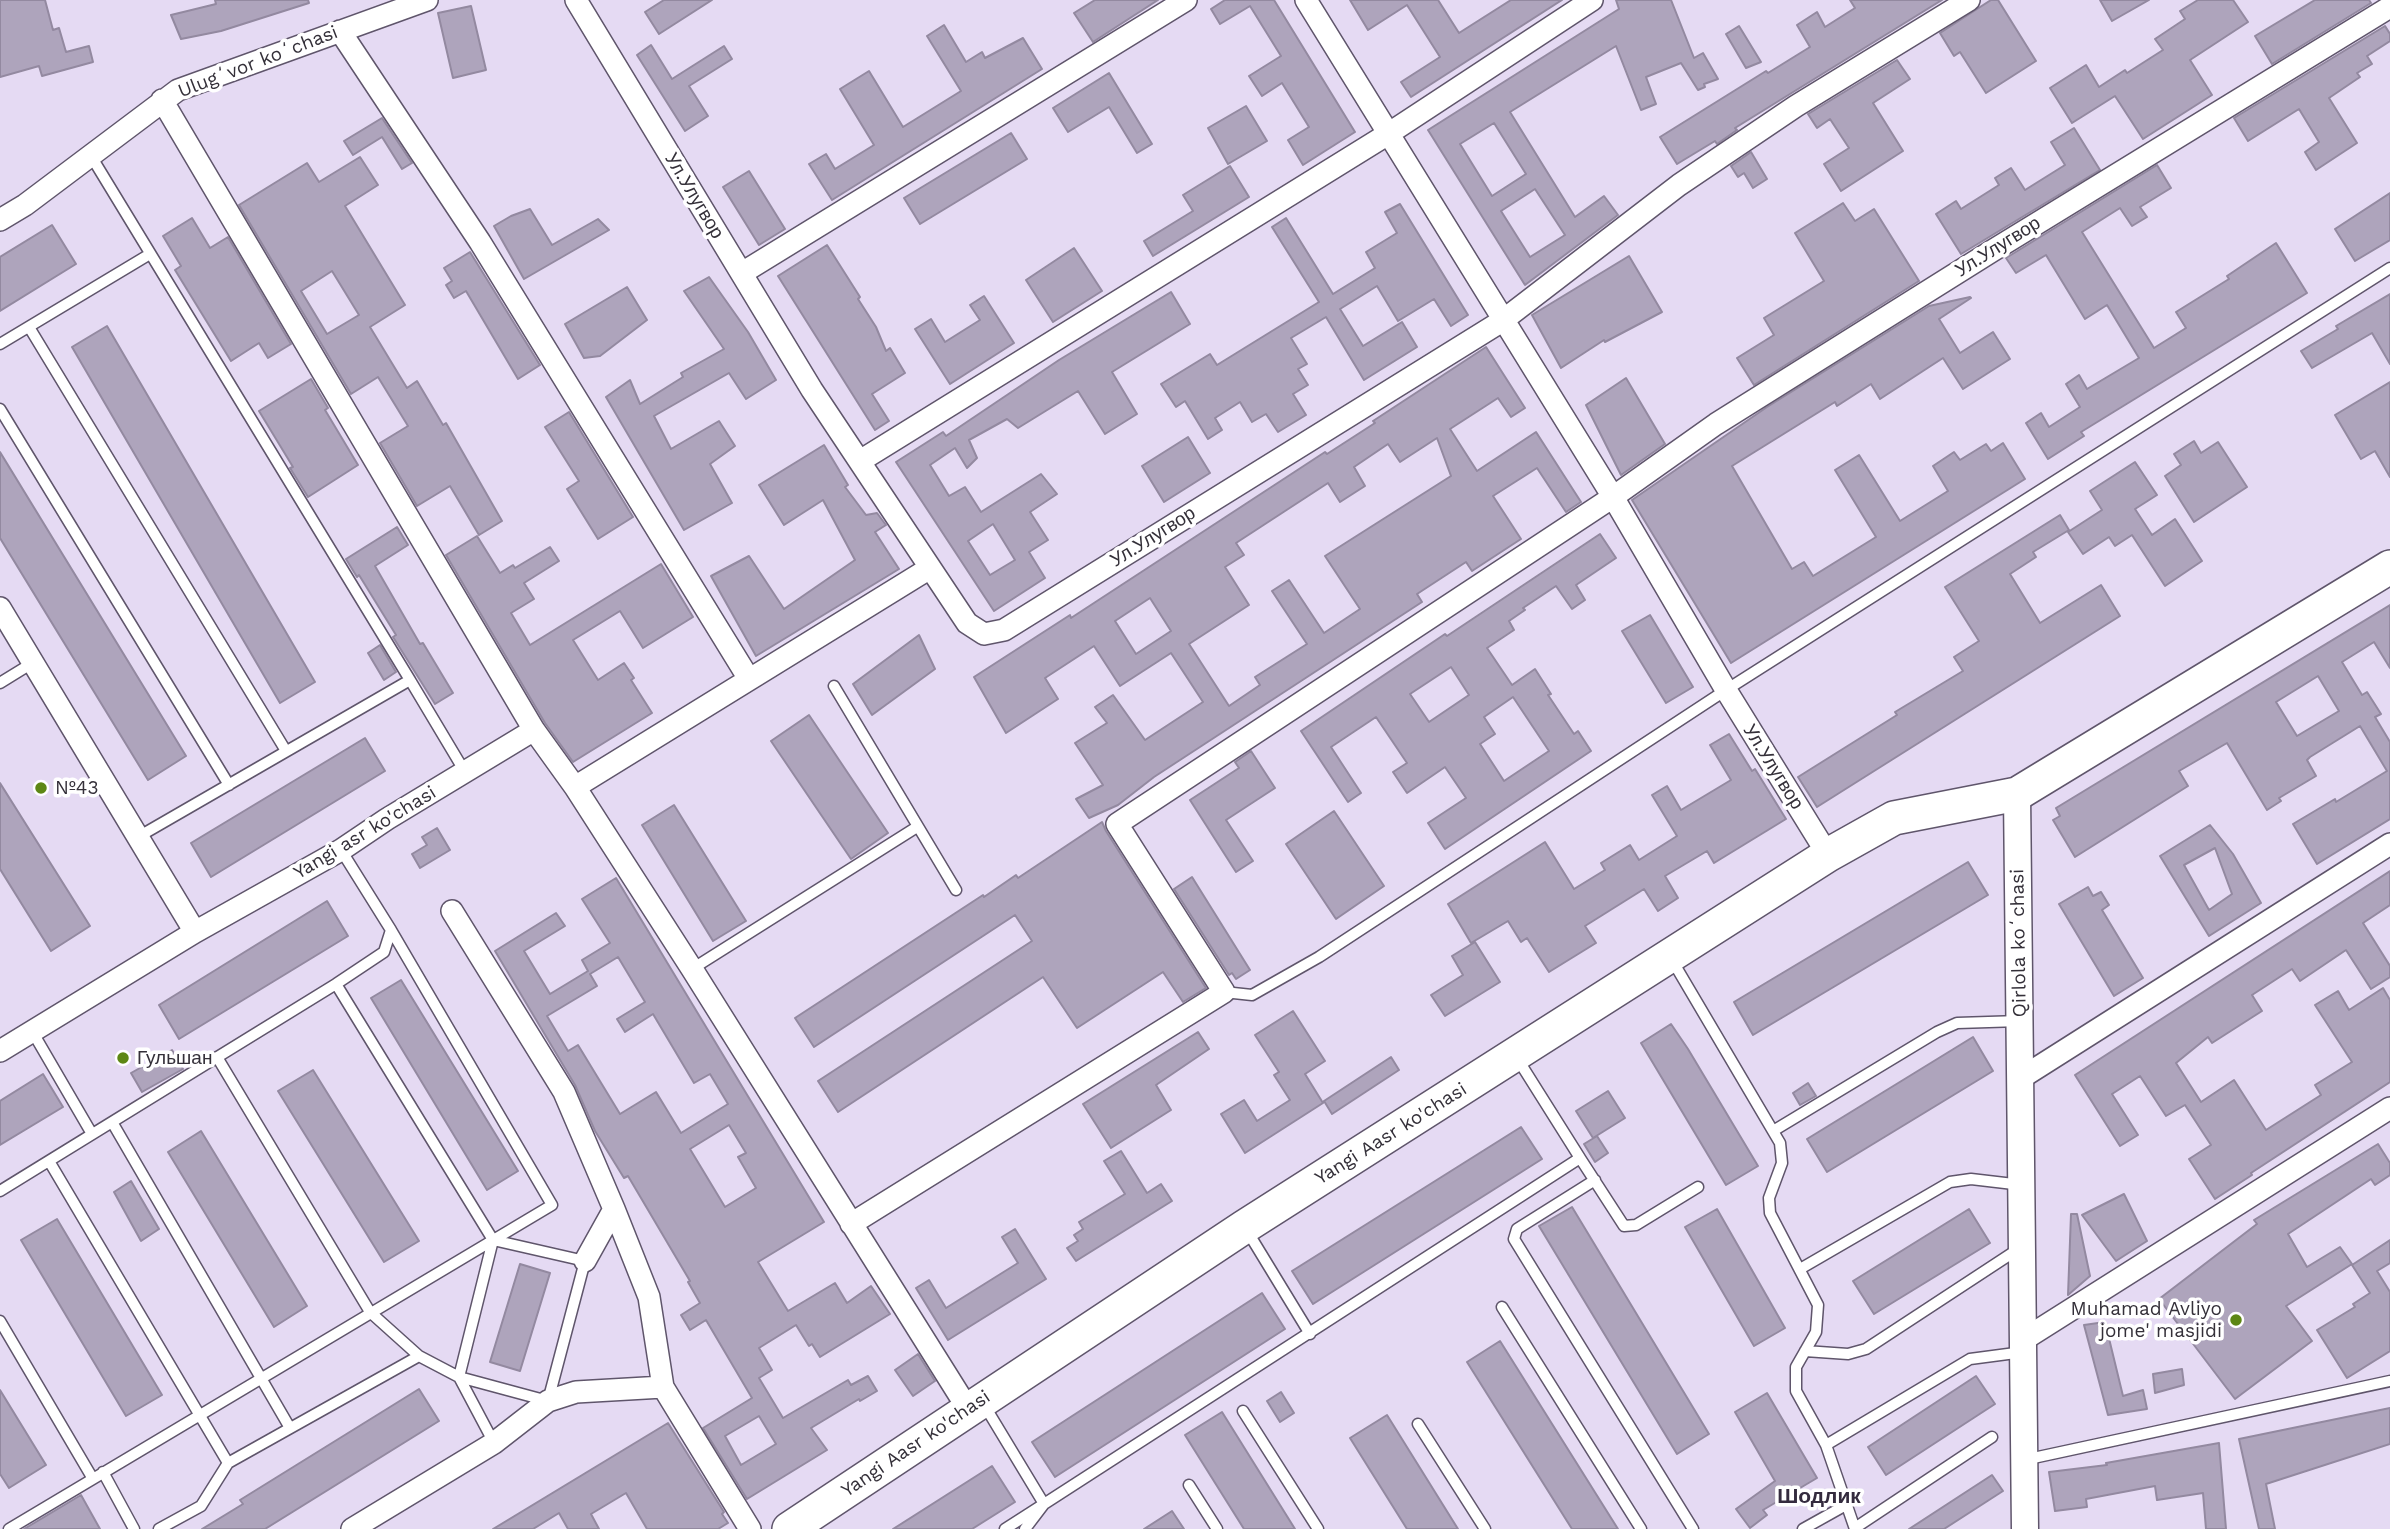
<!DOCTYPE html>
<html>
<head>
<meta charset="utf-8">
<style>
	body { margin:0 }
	canvas { display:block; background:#e5daf3 }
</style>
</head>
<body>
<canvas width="2390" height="1529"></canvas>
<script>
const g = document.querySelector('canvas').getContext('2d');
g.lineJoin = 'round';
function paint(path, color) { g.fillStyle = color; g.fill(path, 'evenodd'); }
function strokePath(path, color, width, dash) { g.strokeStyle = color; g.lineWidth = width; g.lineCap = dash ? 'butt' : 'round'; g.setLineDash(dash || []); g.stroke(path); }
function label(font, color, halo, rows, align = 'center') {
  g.font = font + ' "Work Sans",sans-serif'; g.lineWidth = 7; g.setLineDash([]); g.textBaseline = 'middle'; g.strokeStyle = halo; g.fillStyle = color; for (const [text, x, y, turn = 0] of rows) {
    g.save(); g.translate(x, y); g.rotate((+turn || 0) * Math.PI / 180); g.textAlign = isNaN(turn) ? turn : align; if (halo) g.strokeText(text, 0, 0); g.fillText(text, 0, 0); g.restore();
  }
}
const building = new Path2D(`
	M0 0H45L53 30 59 28 66 52 89 46 93 62 42 76 39 66 0 77Z
	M215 0H308L309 3 221 31 181 39 171 15 216 4Z
	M664 0H712L659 34 645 12Z
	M1095 0H1158L1093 42 1074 13Z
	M1225 0H1274L1355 132 1303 165 1288 140 1309 127 1282 83 1262 96 1249 76 1281 56 1250 6 1220 24 1211 9Z
	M1350 0H1438L1459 33 1511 0H1562L1411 97 1401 82 1440 57 1407 5 1368 30Z
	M1616 0H1671L1694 58 1703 53 1718 79 1704 84 1705 87 1698 90 1681 63 1646 77 1656 104 1641 110 1616 46 1510 112 1575 217 1604 196 1618 215 1525 285 1428 130 1619 9ZM1494 123 1526 174 1492 196 1460 144ZM1535 189 1565 235 1530 257 1501 211Z
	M1850 0H1942L1735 128 1737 130 1717 144 1715 141 1677 164 1660 137 1766 71 1768 73 1810 47 1797 25 1817 12 1825 27 1855 8Z
	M1991 0H1998L2036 61 1986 93 1960 52 1954 56 1940 33Z
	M2100 0H2149L2112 21Z
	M2198 0H2233L2248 22 2190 60 2212 95 2143 139 2115 96 2072 123 2050 88 2086 65 2099 87 2125 70 2127 73 2163 50 2155 39 2185 19 2180 11Z
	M2315 0H2369L2371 3 2272 64 2255 36Z
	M471 6 486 70 453 78 438 13Z
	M944 25 966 62 982 52 985 58 1023 38 1042 69 832 200 809 164 826 154 835 169 874 145 840 89 869 71 903 127 961 91 927 36Z
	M1739 26 1761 62 1746 68 1726 34Z
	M2385 26 2390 34V41L2367 56 2372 64 2357 73 2360 77 2329 98 2357 143 2316 170 2305 152 2319 142 2299 109 2248 141 2234 118Z
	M651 45 672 79 724 46 732 59 689 86 708 116 685 131 637 55Z
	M1897 60 1910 79 1873 103 1903 151 1841 191 1824 164 1849 148 1830 119 1817 128 1808 114Z
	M1109 73 1152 144 1137 153 1109 107 1068 132 1053 108Z
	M1246 106 1267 141 1228 164 1208 128Z
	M382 118 412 163 402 169 382 137 353 155 344 141Z
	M2074 128 2100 170 1961 254 1936 214 1956 201 1961 209 1999 185 1995 178 2011 168 2025 190 2065 165 2051 142Z
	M1011 133 1027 159 920 224 904 198Z
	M1751 152 1767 179 1753 188 1744 173 1738 177 1731 166Z
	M360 157 378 185 345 206 405 305 370 327 407 388 417 381 443 425 446 423 502 521 479 535 450 486 417 506 380 443 408 426 378 377 351 394 239 205 307 163 319 182ZM332 271 359 315 327 334 301 291Z
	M2157 165 2171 188 2140 207 2147 217 2132 226 2120 208 2082 232 2154 348 2186 328 2176 312 2229 279 2227 276 2276 243 2307 293 2081 432 2084 436 2048 459 2026 423 2041 413 2049 427 2080 407 2066 384 2079 375 2087 389 2139 358 2107 305 2085 319 2046 255 2016 273 2006 258Z
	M1230 166 1249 197 1153 256 1144 241 1193 211 1183 195Z
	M749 171 785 229 759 245 723 187Z
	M2390 193V240L2355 261 2335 229Z
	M1843 203 1855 221 1874 209 1919 281 1754 385 1737 358 1774 335 1764 318 1824 281 1795 233Z
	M1400 204 1468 315 1451 326 1434 299 1398 321 1377 286 1340 309 1363 346 1402 322 1417 347 1364 380 1326 317 1291 338 1307 364 1298 369 1308 385 1293 394 1306 415 1278 432 1266 414 1252 422 1240 402 1215 418 1222 430 1208 439 1185 401 1176 407 1161 384 1210 354 1217 365 1319 302 1272 227 1286 218 1333 294 1375 268 1366 252 1397 233 1385 212Z
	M530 209 552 245 598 219 609 230 524 279 494 226 511 216Z
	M192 218 210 248 228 237 291 344 268 358 259 343 231 361 175 270 181 266 163 236Z
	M52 225 76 264 0 311V257Z
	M827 245 860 297 858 299 876 327 886 351 890 348 905 373 872 394 889 421 875 430 778 276Z
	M1074 248 1102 291 1053 322 1026 280Z
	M470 252 540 365 518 379 466 291 454 298 446 285 452 281 444 268Z
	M1629 256 1662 312 1605 342 1604 340 1561 368 1532 315Z
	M709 277 748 332 776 380 746 399 729 373 654 416 671 449 719 421 735 446 710 464 732 503 684 530 606 397 630 380 640 404 683 377 681 373 724 349 684 291Z
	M627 287 647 320 600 356 584 358 565 324Z
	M1171 292 1190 324 1112 372 1137 414 1105 434 1078 391 1018 428 1007 419 969 440 977 458 967 468 955 448 930 465 949 496 965 487 981 512 1041 474 1057 494 1030 512 1048 540 1029 552 1045 578 994 611 896 462 943 432 946 436 1059 360ZM993 524 1015 560 990 575 968 541Z
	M2390 294V364L2372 333 2312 368 2301 351 2338 329 2336 326Z
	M984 296 1014 343 950 384 915 329 931 319 945 342 980 320 970 305Z
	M1970 297 1971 298 1939 319 1960 353 1993 332 2010 359 1963 389 1943 358 1880 399 1871 384 1837 406 1835 402 1732 466 1792 569 1804 562 1813 576 1876 537 1835 470 1859 455 1900 521 1948 491 1933 466 1954 452 1960 460 1986 444 1991 451 2003 443 2025 479 1731 663 1632 500 1767 407 1929 306Z
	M107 326 315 682 280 703 72 347Z
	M1486 347 1525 408 1511 417 1498 398 1450 429 1477 471 1536 432 1581 502 1566 512 1537 468 1493 496 1521 539 1472 571 1466 562 1417 594 1422 602 1154 777 1118 805 1089 818 1076 799 1103 785 1075 743 1107 723 1095 707 1113 695 1145 740 1203 702 1171 653 1120 686 1094 646 1045 678 1058 699 1006 733 974 677 1070 615 1071 618 1325 452 1327 454 1375 423 1373 421ZM1437 438 1451 476 1325 556 1360 609 1324 633 1289 580 1272 591 1307 644 1255 677 1260 685 1229 706 1189 644 1249 605 1225 567 1244 555 1236 543 1328 483 1340 502 1365 486 1354 467 1388 444 1400 462ZM1150 598 1171 631 1136 654 1115 621Z
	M1626 378 1665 444 1621 475 1586 405Z
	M311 379 328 408 325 410 358 465 308 497 290 468 293 467 259 411Z
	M2390 382V477L2375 451 2361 459 2335 415Z
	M569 412 633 517 598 539 567 489 579 481 545 427Z
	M1188 437 1210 473 1164 502 1142 466Z
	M2194 441 2201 453 2218 442 2247 487 2194 522 2165 476 2181 465 2174 454Z
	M824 445 848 485 845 487 866 515 877 513 886 525 875 532 899 569 756 656 711 576 749 556 784 609 855 560 823 500 784 525 759 485Z
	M0 452 186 756 148 780 0 538Z
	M2135 462 2157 495 2135 509 2152 535 2175 519 2202 561 2165 586 2132 535 2115 546 2109 537 2083 554 2068 532 2102 510 2090 491Z
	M2060 515 2069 530 2033 552 2036 557 2010 574 2040 623 2101 585 2120 616 1817 807 1798 777 1897 715 1895 712 1963 671 1954 657 1979 641 1945 587Z
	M397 527 408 545 375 566 420 644 423 643 453 693 435 704 393 637 396 635 359 575 357 577 346 559Z
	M1600 534 1616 558 1576 585 1585 600 1572 609 1556 586 1523 608 1525 610 1509 621 1514 630 1487 648 1512 685 1535 669 1551 694 1548 695 1574 734 1578 731 1591 751 1445 849 1428 823 1466 798 1445 767 1407 793 1393 772 1407 763 1376 717 1331 747 1361 793 1348 802 1301 731 1445 634 1447 636ZM1451 667 1469 695 1429 722 1410 694ZM1513 697 1549 751 1504 781 1480 744 1495 734 1484 717Z
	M477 536 500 573 513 565 515 568 550 547 559 561 524 583 534 599 511 613 530 645 661 564 693 617 643 648 620 611 573 640 598 680 624 663 634 678 631 680 652 713 573 762 545 723 446 555Z
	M2390 605V668L2374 642 2342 662 2362 695 2367 692 2381 714 2375 717 2390 742V819L2317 864 2293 824 2335 799 2336 802 2387 771 2360 726 2310 757 2307 760 2316 776 2279 798 2281 801 2267 810 2227 743 2179 771 2188 786 2075 857 2053 820 2060 816 2056 808ZM2318 676 2339 711 2297 736 2276 702Z
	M1650 615 1693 687 1666 703 1622 631Z
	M919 635 935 669 872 715 853 684Z
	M380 645 396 672 384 680 368 653Z
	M809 715 888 833 851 859 771 741Z
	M1729 734 1752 771 1755 769 1786 819 1714 863 1707 851 1665 876 1678 898 1658 911 1644 889 1585 926 1596 943 1549 972 1527 938 1521 942 1508 921 1471 943 1448 904 1545 842 1574 889 1605 870 1601 863 1630 845 1639 860 1677 836 1652 795 1667 786 1681 810 1731 780 1710 745Z
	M365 738 385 771 211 877 191 843Z
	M1251 751 1275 788 1226 820 1253 861 1236 872 1190 800 1239 768 1235 762Z
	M0 783 90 926 51 951 0 869Z
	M674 805 746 921 713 941 642 825Z
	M1334 811 1384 886 1336 919 1286 844Z
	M1102 822 1106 831 1206 988 1183 1002 1163 972 1077 1028 1043 977 838 1112 818 1081 1032 941 1015 915 814 1047 795 1018 983 895 984 897 1016 875 1018 878Z
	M2210 825 2233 854 2261 903 2209 936 2160 856ZM2215 848 2232 894 2209 910 2184 865Z
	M437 828 450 850 420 868 412 854 427 845 422 837Z
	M1968 862 1988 895 1753 1035 1734 1002Z
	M2390 871V905L2363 923 2390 966V977L2371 989 2346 950 2300 981 2292 969 2252 995 2262 1011 2212 1043 2208 1037 2176 1063 2201 1102 2234 1080 2266 1130 2321 1095 2315 1085 2352 1062 2315 1005 2338 991 2349 1010 2383 988 2390 1000V1082L2251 1173 2252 1175 2215 1199 2189 1159 2211 1145 2185 1105 2166 1116 2140 1076 2112 1094 2138 1135 2120 1146 2075 1075Z
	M1192 877 1250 970 1236 979 1232 973 1229 975 1174 889Z
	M616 878 824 1222 758 1262 788 1311 835 1283 847 1303 871 1286 890 1314 820 1357 812 1344 809 1346 796 1325 759 1348 772 1370 759 1378 783 1418 848 1380 851 1385 868 1376 877 1391 860 1401 859 1399 811 1428 827 1450 747 1499 703 1428 752 1398 706 1320 690 1330 681 1315 700 1303 688 1282 690 1281 628 1176 624 1178 595 1131 575 1085 495 951 556 913 565 926 524 951 550 994 588 971 582 960 610 943 582 899ZM618 957 645 1002 617 1019 625 1032 653 1014 694 1083 710 1074 728 1104 681 1133 656 1092 620 1114 578 1045 568 1051 547 1016 597 986 590 974ZM729 1125 746 1153 738 1157 756 1188 725 1207 690 1149ZM759 1416 776 1444 741 1465 725 1436Z
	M2088 887 2093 896 2101 892 2109 905 2102 910 2143 978 2114 996 2059 904Z
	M327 901 348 936 179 1039 159 1005Z
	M1475 942 1500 982 1445 1016 1431 995 1463 975 1452 956Z
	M401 980 518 1171 487 1190 371 998Z
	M1293 1011 1325 1061 1305 1074 1323 1103 1245 1153 1221 1114 1244 1100 1257 1121 1290 1100 1274 1075 1279 1072 1255 1035Z
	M1671 1024 1688 1049 1758 1166 1726 1185 1641 1043Z
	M1198 1032 1209 1049 1156 1085 1171 1110 1111 1148 1083 1104Z
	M1973 1037 1993 1071 1827 1172 1807 1139Z
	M172 1050 183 1069 142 1092 131 1073Z
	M1391 1057 1399 1070 1332 1114 1324 1101Z
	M313 1070 419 1241 384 1262 278 1091Z
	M43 1074 63 1107 0 1145V1101Z
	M1808 1083 1816 1096 1800 1105 1793 1093Z
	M1608 1091 1625 1118 1593 1138 1576 1111Z
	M1521 1127 1542 1159 1313 1304 1292 1271Z
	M201 1131 307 1306 274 1327 168 1152Z
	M1597 1136 1608 1153 1595 1162 1584 1144Z
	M2378 1144 2390 1163V1175L2375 1185 2371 1179 2288 1234 2307 1267 2340 1247 2352 1264 2286 1306 2312 1341 2235 1399 2159 1299 2257 1224 2254 1220Z
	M1121 1151 1147 1193 1161 1184 1172 1201 1076 1261 1067 1248 1078 1241 1074 1235 1083 1229 1079 1222 1125 1194 1104 1161Z
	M131 1181 159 1229 141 1241 114 1192Z
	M2124 1194 2147 1241 2116 1261 2082 1215Z
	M1572 1207 1709 1434 1677 1454 1539 1226Z
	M1717 1209 1785 1328 1754 1346 1685 1227Z
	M1969 1209 1990 1243 1874 1314 1853 1281Z
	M2071 1214H2077L2090 1276 2068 1295Z
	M57 1219 162 1395 126 1416 21 1240Z
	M1015 1229 1046 1279 948 1340 916 1288 929 1280 946 1308 1018 1263 1002 1237Z
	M2390 1240V1263L2377 1271 2390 1292V1351L2347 1378 2317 1330 2355 1307 2353 1304 2370 1293 2352 1265Z
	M520 1264 550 1273 520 1371 490 1362Z
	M1262 1293 1285 1329 1055 1477 1032 1442Z
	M2105 1322 2123 1396 2143 1390 2147 1409 2108 1415 2084 1325Z
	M1500 1341 1618 1529H1572L1467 1362Z
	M918 1354 935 1381 913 1396 895 1370Z
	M2182 1369 2184 1385 2155 1393 2153 1374Z
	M1976 1376 1995 1404 1886 1475 1868 1447Z
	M419 1389 439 1421 265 1529H202L243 1504 240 1500Z
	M0 1390 46 1465 9 1488 0 1474Z
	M1281 1392 1294 1413 1280 1422 1267 1401Z
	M1767 1393 1817 1478 1763 1510 1767 1515 1750 1528 1736 1509 1775 1481 1735 1412Z
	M2390 1408V1444L2266 1484 2275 1529H2259L2239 1439Z
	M1222 1412 1295 1529H1244L1185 1435Z
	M1387 1415 1458 1529H1407L1350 1438Z
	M668 1423 724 1512 722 1514 728 1523 718 1529H647L626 1493 591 1514 599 1529H568L559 1513 533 1529H493Z
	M2219 1443 2226 1529H2206L2203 1493 2157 1500 2155 1486 2086 1499 2087 1507 2055 1511 2049 1472 2107 1465 2106 1463Z
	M992 1466 1015 1502 972 1529H893Z
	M1992 1475 2003 1491 1944 1529H1909Z
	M81 1495 100 1529H24Z
	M1172 1511 1184 1529H1144Z`);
paint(building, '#aea4bc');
strokePath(building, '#9389a0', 2);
const service = new Path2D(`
	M91 156 410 680
	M29 327 286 751
	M0 344 150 254
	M0 409 229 785
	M0 683 34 662
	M834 686 956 890
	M138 837 410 680 465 772
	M1672 960 1780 1143 1782 1163 1769 1198 1770 1213 1818 1305 1816 1332 1796 1367V1391L1826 1445 1855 1529
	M692 969 917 827
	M336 984 493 1240 459 1377 548 1401 585 1261 493 1240
	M1224 992 1252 995 1319 957 1726 690 2390 268
	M32 1031 92 1134
	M217 1057 370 1312 419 1356 459 1377 494 1443
	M112 1122 290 1428
	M1773 1131 1937 1032 1957 1023 2020 1021
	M1580 1158 1624 1226 1636 1225 1698 1187
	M49 1161 228 1463
	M1595 1180 1517 1229 1514 1239 1693 1529
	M0 1191 336 984 384 952 391 930 341 850
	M1246 1229 1310 1334
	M1800 1269 1950 1182 1971 1179 2022 1185
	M1502 1307 1641 1529
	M0 1321 93 1479
	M1805 1351 1848 1354 1866 1349 2020 1248
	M983 1403 1044 1504 1005 1529
	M1243 1411 1318 1529
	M1418 1424 1485 1529
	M1826 1445 1970 1359 2023 1352
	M2024 1460 2390 1381
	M103 1472 134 1529
	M1189 1485 1217 1529
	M1855 1528 1992 1437
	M9 1529 552 1205 391 930
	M159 1529 201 1506 228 1463 419 1356
	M1025 1529 1044 1504 1580 1158 1517 1058
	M1803 1529 1846 1505`);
const minor = new Path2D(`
	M576 0 812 390 967 623 984 634 1004 630 1502 321 1679 185 1796 106 1969 0
	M1306 0 1613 497 1726 690 1828 855
	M340 31 480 242 749 679
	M162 100 534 730 575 787 692 969 968 1409
	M0 220 25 205 178 90 427 0
	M742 273 1186 0
	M860 461 1388 134 1592 0
	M0 608 195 932
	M575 787 930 568
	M452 911 564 1092 614 1209 649 1297 663 1387 750 1529
	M0 1051 195 932 341 850 387 819 534 730
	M2021 1078 2390 844
	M851 1224 1224 992 1117 824 1613 497 1716 424 1992 251 2390 7
	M585 1261 614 1209
	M2023 1340 2390 1108
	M352 1529 494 1443 548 1401 576 1392 663 1387`);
const tertiary = new Path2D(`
	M2017 794 2025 1529`);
const primary = new Path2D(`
	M789 1529 1244 1227 1828 855 1894 818 2017 794 2390 567`);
strokePath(service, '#5f556b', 13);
strokePath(minor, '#5f556b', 24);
strokePath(tertiary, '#5f556b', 29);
strokePath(primary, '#5f556b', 36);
strokePath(service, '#fff', 10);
strokePath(minor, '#fff', 21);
strokePath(tertiary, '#fff', 26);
strokePath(primary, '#fff', 33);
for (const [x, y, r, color] of [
	[41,788,7,"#5d8714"],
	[123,1058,7,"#5d8714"],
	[2236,1320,7,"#5d8714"]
]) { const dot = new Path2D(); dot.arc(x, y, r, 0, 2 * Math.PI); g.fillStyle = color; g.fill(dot); strokePath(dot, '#fff', 2.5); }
label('19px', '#343039', '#fff', [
	["Ulugʻvor koʻchasi",258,62,-21],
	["Ул.Улугвор",694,196,59],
	["Ул.Улугвор",1998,247,-32],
	["Ул.Улугвор",1153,537,-32],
	["Ул.Улугвор",1773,767,58],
	["Yangi asr ko'chasi",365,833,-31],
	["Qirlola koʻchasi",2019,943,-91],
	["Yangi Aasr ko'chasi",1391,1134,-32],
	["Yangi Aasr ko'chasi",916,1444,-34]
]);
label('19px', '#343039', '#fff', [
	["№43",55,788],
	["Гульшан",137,1058],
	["Muhamad Avliyo",2222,1309,"right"],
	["jome' masjidi",2222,1331,"right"]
], 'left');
label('bold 21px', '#342b3e', '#fff', [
	["Шодлик",1819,1497]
]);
</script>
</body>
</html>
